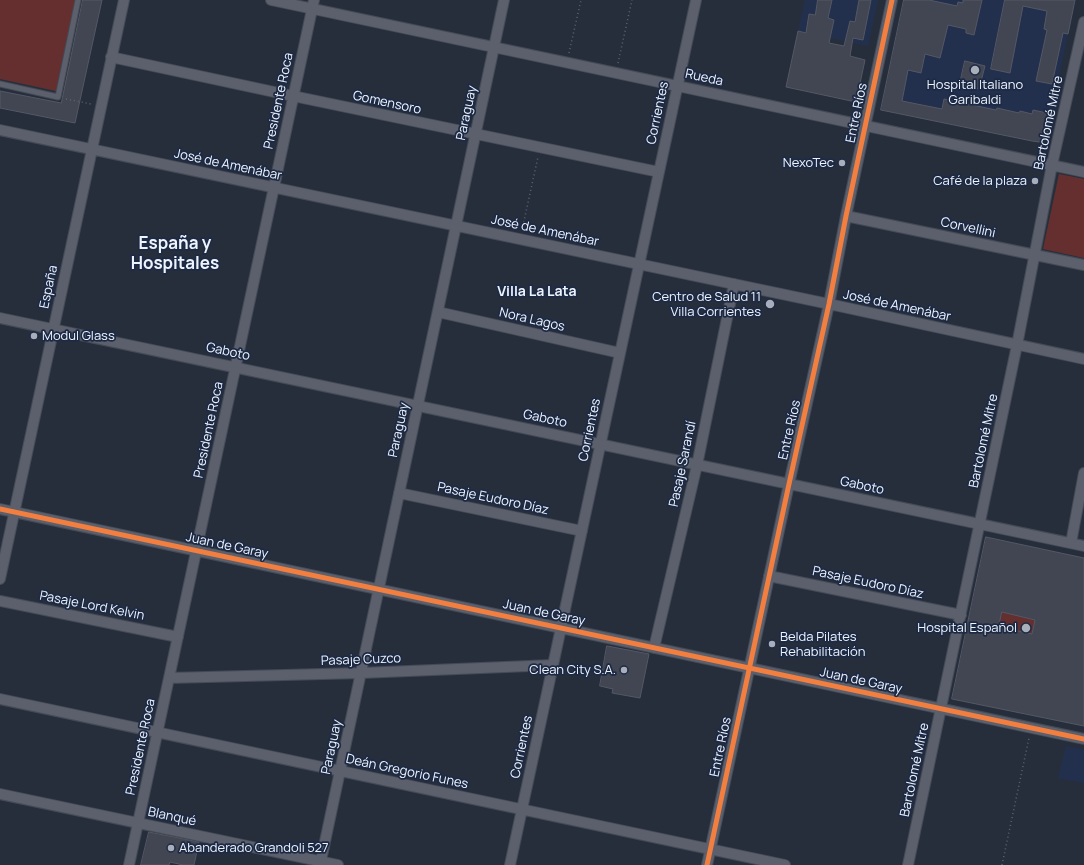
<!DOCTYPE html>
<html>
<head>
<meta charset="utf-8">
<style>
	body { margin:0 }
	canvas { display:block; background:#262e3c }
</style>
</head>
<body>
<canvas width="1084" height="865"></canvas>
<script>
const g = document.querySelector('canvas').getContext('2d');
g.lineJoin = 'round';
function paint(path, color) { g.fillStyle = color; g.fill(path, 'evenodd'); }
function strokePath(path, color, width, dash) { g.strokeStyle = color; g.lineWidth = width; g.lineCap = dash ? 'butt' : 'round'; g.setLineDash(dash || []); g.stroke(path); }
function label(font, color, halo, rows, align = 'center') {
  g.font = font + ' Manrope,sans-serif'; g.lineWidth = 3.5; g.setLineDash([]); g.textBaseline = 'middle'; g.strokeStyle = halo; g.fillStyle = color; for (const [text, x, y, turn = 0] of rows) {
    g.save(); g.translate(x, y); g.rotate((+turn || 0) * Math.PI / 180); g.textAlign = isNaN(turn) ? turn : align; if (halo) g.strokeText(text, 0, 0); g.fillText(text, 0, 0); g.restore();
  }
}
paint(new Path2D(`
	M805 0H878L868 46 798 31Z
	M904 0H1075L1047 135 1045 140 1039 142 1032 141 881 110Z
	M1066 746 1084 750V783L1058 778Z`), '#22304e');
paint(new Path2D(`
	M0 0H75L56 91 0 79Z
	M1059 174 1084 179V258L1043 249Z
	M1002 612 1035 620 1032 634 999 627Z`), '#652f30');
const building = new Path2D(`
	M83 0H102L75 123 0 108V91L61 103Z
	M818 0H832L828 18 834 20 829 43 844 46 850 21 855 22 859 0H871L863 40 853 38 850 56 865 60 856 102 786 87 798 31 806 33 809 14 815 15Z
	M904 0H929L957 6 958 2 963 3V0H982L974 35 966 33V29L948 25 940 58 925 54 921 73 908 70 902 101 942 109 944 99 996 110 997 108 1019 113 1020 111 1032 114 1033 110 1052 114 1047 136 1045 140 1039 142 1032 141 881 110Z
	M1005 0H1075L1068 34 1063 33 1052 84 1036 81 1047 30 1044 29 1047 11 1023 6 1010 73 991 69Z
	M965 61 985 66 979 89 960 84Z
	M986 537 1084 558V726L952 699ZM1002 612 1035 620 1032 634 999 627Z
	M607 646 649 654 640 698 612 693 613 689 600 686Z
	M149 832 199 842 194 865H183L170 862 169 865H141Z`);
paint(building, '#424552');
strokePath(building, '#545865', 1);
const service = new Path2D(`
	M0 84 58 97 78 0`);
const minor = new Path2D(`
	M271 0 1084 172
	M111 57 293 96 659 172
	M0 130 829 304 1084 359
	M846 216 1084 265
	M438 312 620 353
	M0 318 1084 546
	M399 493 582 531
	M0 509 1084 739
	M1071 543 1084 473
	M769 576 961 615
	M0 579 124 0
	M0 601 178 637
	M654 648 697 465 734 284
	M169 678 361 673 553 665
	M0 699 785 865
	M0 794 338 865
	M129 865 314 0
	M320 865 504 0
	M510 865 696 0
	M707 865 789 484 829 304 846 216 892 0
	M908 865 1017 345 1052 165 1084 22`);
strokePath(service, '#454b56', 7);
strokePath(minor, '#454b56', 12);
strokePath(new Path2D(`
	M569 53 581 0
	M618 63 632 0
	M66 99 91 104
	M522 230 538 157
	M1002 865 1029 738`), '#5e646e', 1.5, [1, 3]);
strokePath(service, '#5b606c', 5);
strokePath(minor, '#5b606c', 10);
strokePath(new Path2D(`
	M0 509 1084 739
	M707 865 789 484 829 304 846 216 892 0`), '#f27e40', 5);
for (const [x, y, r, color] of [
	[975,70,5,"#a8afba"],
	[842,163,4,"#a8afba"],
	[1035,181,4,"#a8afba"],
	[770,304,5,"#a8afba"],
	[34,336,4,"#a8afba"],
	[1026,628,5,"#a8afba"],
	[772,644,4,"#a8afba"],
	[624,670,4,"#a8afba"],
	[171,848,4,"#a8afba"]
]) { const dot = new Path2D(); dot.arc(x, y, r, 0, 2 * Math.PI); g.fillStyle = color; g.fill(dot); strokePath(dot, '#1d2a45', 1.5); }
label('13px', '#eef4fe', '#1d2a45', [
	["Rueda",704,78,12],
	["Presidente Roca",279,101,-78],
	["Gomensoro",387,103,12],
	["Paraguay",467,113,-78],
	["Corrientes",658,113,-78],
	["Entre Ríos",857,113,-78],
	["Bartolomé Mitre",1049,123,-78],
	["José de Amenábar",228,165,12],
	["Corvellini",968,228,12],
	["José de Amenábar",545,231,12],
	["España",49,287,-78],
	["José de Amenábar",897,306,12],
	["Nora Lagos",532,320,13],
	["Gaboto",228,352,12],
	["Gaboto",545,419,12],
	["Presidente Roca",209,430,-78],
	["Paraguay",399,430,-78],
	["Corrientes",590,430,-78],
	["Entre Ríos",790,430,-77],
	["Bartolomé Mitre",984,441,-78],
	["Pasaje Sarandí",683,464,-78],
	["Gaboto",862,486,12],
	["Pasaje Eudoro Díaz",493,499,12],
	["Juan de Garay",227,546,12],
	["Pasaje Eudoro Díaz",868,583,12],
	["Pasaje Lord Kelvin",92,606,11],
	["Juan de Garay",544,613,12],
	["Pasaje Cuzco",361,660,-2],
	["Juan de Garay",861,681,12],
	["Presidente Roca",141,747,-78],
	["Paraguay",332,747,-78],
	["Corrientes",522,747,-78],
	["Entre Ríos",721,747,-78],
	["Bartolomé Mitre",915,770,-78],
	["Deán Gregorio Funes",407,772,12],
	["Blanqué",172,817,12]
]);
label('13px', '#eef4fe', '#1d2a45', [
	["Hospital Italiano",975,85,"center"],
	["Garibaldi",975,100,"center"],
	["NexoTec",834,163],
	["Café de la plaza",1027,181],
	["Centro de Salud 11",761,297],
	["Villa Corrientes",761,312],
	["Modul Glass",42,336,"left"],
	["Hospital Español",1017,628],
	["Belda Pilates",780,637,"left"],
	["Rehabilitación",780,652,"left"],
	["Clean City S.A.",616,670],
	["Abanderado Grandoli 527",179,848,"left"]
], 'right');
label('bold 14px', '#eef4fe', '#1d2a45', [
	["Villa La Lata",537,292]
]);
label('bold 17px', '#eef4fe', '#1d2a45', [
	["España y",175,244],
	["Hospitales",175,264]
]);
</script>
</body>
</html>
